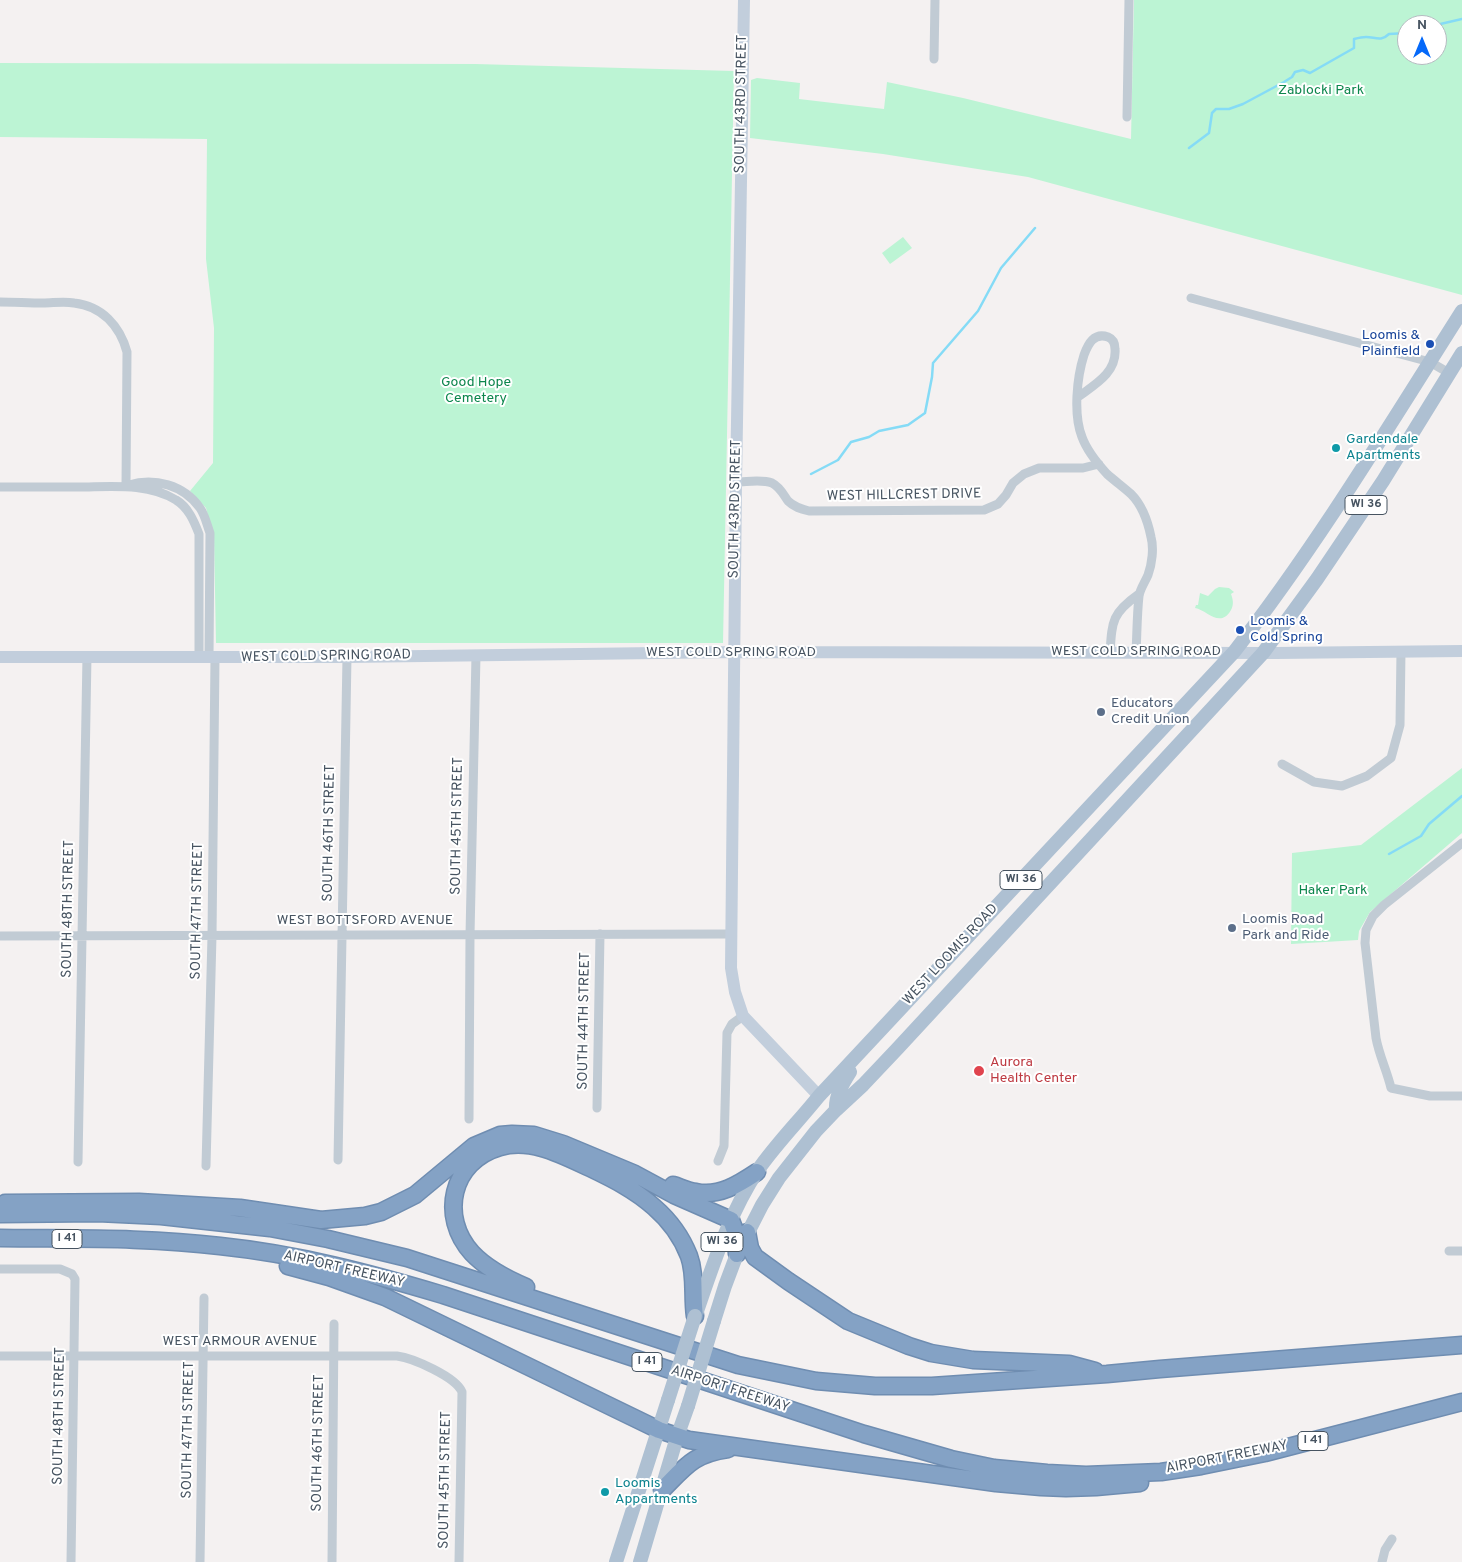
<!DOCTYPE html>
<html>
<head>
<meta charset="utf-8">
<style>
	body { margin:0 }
	#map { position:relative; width:1462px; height:1562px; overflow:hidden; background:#f4f1f1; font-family:Overpass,sans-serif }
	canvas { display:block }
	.north { position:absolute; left:1397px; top:15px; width:50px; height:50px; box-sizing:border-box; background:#fff; border:1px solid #b5bbc0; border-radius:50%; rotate:0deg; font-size:14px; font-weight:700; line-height:20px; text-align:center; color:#475461 }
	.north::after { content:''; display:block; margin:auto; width:18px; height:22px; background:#0569f9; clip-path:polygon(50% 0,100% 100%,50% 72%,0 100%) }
</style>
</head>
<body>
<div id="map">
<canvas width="1462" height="1562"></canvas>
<div class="north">N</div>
</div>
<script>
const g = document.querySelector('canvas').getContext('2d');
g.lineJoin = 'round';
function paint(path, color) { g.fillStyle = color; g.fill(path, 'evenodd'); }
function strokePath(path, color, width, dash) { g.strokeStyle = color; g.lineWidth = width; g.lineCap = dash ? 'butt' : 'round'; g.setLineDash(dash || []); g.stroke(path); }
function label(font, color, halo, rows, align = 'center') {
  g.font = font + ' Overpass,sans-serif'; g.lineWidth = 4; g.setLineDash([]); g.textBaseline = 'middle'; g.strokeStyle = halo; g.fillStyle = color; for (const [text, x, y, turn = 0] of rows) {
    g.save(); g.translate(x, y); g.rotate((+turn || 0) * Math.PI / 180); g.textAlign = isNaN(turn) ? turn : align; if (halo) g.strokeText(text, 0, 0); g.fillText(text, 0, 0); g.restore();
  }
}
paint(new Path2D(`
	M1134 0H1462V295L1028 177 883 154 750 138 751 80 757 78 800 83 799 99 884 109 887 82 963 98 1131 139ZM1407 25H1437V55H1407Z
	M0 63 475 64 734 71 723 643H216L214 538 206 508 190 491 213 463 214 328 206 259 207 139 0 137Z
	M903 237 912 248 890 264 882 253Z
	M1219 587 1229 588 1234 592 1231 594C1233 599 1234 605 1231 610 1220 629 1207 610 1195 608L1196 605H1198L1200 593 1208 596 1215 589Z
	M1462 768V833L1370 912 1359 931 1358 940 1291 944 1292 853 1361 845Z`), '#bcf4d4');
strokePath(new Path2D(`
	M1436 25 1462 19
	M1189 148 1209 133 1212 113 1216 109H1229L1243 104 1284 82 1292 77 1295 72 1303 70 1310 73 1354 48V39C1358 38 1362 37 1366 37 1375 37 1381 42 1389 34L1407 33
	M811 474 838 460 851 442 869 437 879 431 908 425 925 413 932 377 933 363 978 311 1001 268 1035 228
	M1389 854 1421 836 1429 824 1462 796`), '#85dbf6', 2.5);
const highway = new Path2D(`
	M673 1185C680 1187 688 1191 696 1192 719 1197 739 1184 757 1172
	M5 1203 139 1202 240 1208 321 1220 365 1216 381 1212 415 1195 474 1146 500 1135 512 1134 534 1135 563 1144 635 1174 674 1195 731 1220 735 1231 737 1254
	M0 1214 98 1213 161 1216 270 1228 328 1239 407 1258 738 1365 816 1381 875 1386H932L1107 1374 1160 1369 1462 1345
	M747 1232 750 1248 755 1257 788 1281 848 1321 909 1346 931 1353 973 1360 1069 1364 1095 1371
	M0 1238C73 1239 147 1237 220 1246 297 1254 370 1273 443 1295L864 1434 951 1459 994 1468 1047 1473 1086 1475 1161 1472 1201 1466 1265 1453 1462 1402
	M288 1266 329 1277 385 1297 659 1430 689 1440 996 1483 1041 1487 1066 1488 1096 1487 1140 1483
	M526 1287C507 1279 487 1269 472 1253 439 1217 451 1161 500 1147 531 1138 562 1155 590 1168 613 1179 635 1190 654 1207 669 1220 682 1238 689 1256 696 1275 692 1296 695 1316
	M662 1490C686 1466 693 1454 728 1449`);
strokePath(highway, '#6f8db1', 19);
strokePath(new Path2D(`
	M934 59 935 0
	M1127 117 1129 0
	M1191 298 1430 362 1449 373
	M0 302C14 302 29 303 43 303 53 303 64 301 74 303 102 306 120 326 127 352L126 486
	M1078 397C1094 385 1117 373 1115 349 1115 344 1113 339 1108 337 1094 332 1088 344 1084 355 1077 377 1073 414 1082 437 1087 451 1097 463 1107 474 1115 481 1123 487 1131 494 1142 505 1148 522 1151 537 1154 548 1152 564 1148 575 1145 582 1140 589 1139 596 1137 614 1137 634 1136 653
	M736 482C747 482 762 479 772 483 780 487 783 494 788 501 794 507 801 509 809 511L984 510 998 504 1006 495 1013 483 1024 474 1039 468H1083L1099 464
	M129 485C154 477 184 485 200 508 205 515 207 525 210 533L209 657
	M0 487C26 487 52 487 77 487 109 487 147 482 176 500 188 507 194 521 199 534V657
	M1110 653C1112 621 1112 613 1139 594
	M1282 764 1314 782 1342 786 1367 776 1391 758 1400 725 1401 651
	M1462 843 1384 905 1373 916 1366 930 1365 943 1376 1038C1379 1055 1387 1071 1391 1088L1430 1096H1462
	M0 936 730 934
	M597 1108 600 934
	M469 1119 470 935 476 655
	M338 1160 347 657
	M718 1161 724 1146 727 1033 732 1024 743 1016
	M78 1162 87 656
	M206 1166 212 936 215 658
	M1449 1251H1462
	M0 1269H60L72 1274 75 1279 71 1562
	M0 1356H397C413 1358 456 1377 462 1392L459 1562
	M200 1562 204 1298
	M332 1562 334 1324
	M1382 1562 1385 1550 1392 1539`), '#c1cbd4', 9);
strokePath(new Path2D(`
	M744 0 736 482 731 968 735 992 743 1016 819 1096
	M0 657H347L735 652 1276 653 1462 651`), '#c2cedc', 12);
strokePath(new Path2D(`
	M836 1110C835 1096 843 1083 850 1072
	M696 1314C713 1265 729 1214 758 1170 776 1144 799 1121 819 1096L1234 652C1318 544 1389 426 1462 311
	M714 1321 725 1286 737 1254 762 1205 779 1178 816 1131 836 1110 863 1085 898 1048 1263 653 1317 579 1383 481 1462 353
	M616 1562 668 1400
	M640 1562 677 1437 688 1406`), '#aec0d2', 14);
strokePath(highway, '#84a2c5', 16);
strokePath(new Path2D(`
	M668 1400 695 1316
	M688 1406 714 1321`), '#aec0d2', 14);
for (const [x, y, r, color] of [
	[1430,344,5,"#1a4fb4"],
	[1336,448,5,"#0f9aa8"],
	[1240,630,5,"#1a4fb4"],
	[1101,712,5,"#5c6f8a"],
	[1232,928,5,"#5c6f8a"],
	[979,1071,6,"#e0444e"],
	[605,1492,5,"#0f9aa8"]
]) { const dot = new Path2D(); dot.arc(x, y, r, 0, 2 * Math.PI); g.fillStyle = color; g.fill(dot); strokePath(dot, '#fff', 2); }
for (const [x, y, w] of [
	[1366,505,42],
	[1021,880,42],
	[67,1239,30],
	[722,1242,42],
	[647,1362,30],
	[1313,1441,30]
]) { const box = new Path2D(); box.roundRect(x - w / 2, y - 9.5, w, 19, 4); g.fillStyle = '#fff'; g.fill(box); strokePath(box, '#475461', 1); }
label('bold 12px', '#475461', null, [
	["WI 36",1366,505],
	["WI 36",1021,880],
	["I 41",67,1239],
	["WI 36",722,1242],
	["I 41",647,1362],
	["I 41",1313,1441]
]);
label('14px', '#0d864d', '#fff', [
	["Zablocki Park",1321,91],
	["Good Hope",476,383],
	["Cemetery",476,399],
	["Haker Park",1333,891]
]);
label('14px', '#475461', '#fff', [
	["SOUTH 43RD STREET",742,104,-89],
	["WEST HILLCREST DRIVE",904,496,-1],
	["SOUTH 43RD STREET",736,509,-89],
	["WEST COLD SPRING ROAD",1136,652],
	["WEST COLD SPRING ROAD",731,653],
	["WEST COLD SPRING ROAD",326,657,-1],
	["SOUTH 45TH STREET",458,826,-89],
	["SOUTH 46TH STREET",330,833,-89],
	["SOUTH 48TH STREET",69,909,-89],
	["SOUTH 47TH STREET",198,911,-89],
	["WEST BOTTSFORD AVENUE",365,921],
	["WEST LOOMIS ROAD",951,955,-47],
	["SOUTH 44TH STREET",585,1021,-89],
	["AIRPORT FREEWAY",344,1270,13],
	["WEST ARMOUR AVENUE",240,1342],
	["AIRPORT FREEWAY",730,1390,18],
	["SOUTH 48TH STREET",60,1416,-89],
	["SOUTH 47TH STREET",189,1430,-89],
	["SOUTH 46TH STREET",319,1443,-89],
	["AIRPORT FREEWAY",1227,1458,-11],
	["SOUTH 45TH STREET",446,1480,-89]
]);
label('14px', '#164399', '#fff', [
	["Loomis &",1420,336],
	["Plainfield",1420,352],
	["Loomis &",1250,622,"left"],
	["Cold Spring",1250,638,"left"]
], 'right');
label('14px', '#0d838f', '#fff', [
	["Gardendale",1346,440],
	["Apartments",1346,456],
	["Loomis",615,1484],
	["Appartments",615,1500]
], 'left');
label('14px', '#4e5e75', '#fff', [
	["Educators",1111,704],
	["Credit Union",1111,720],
	["Loomis Road",1242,920],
	["Park and Ride",1242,936]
], 'left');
label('14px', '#be3a42', '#fff', [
	["Aurora",990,1063],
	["Health Center",990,1079]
], 'left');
</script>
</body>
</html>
